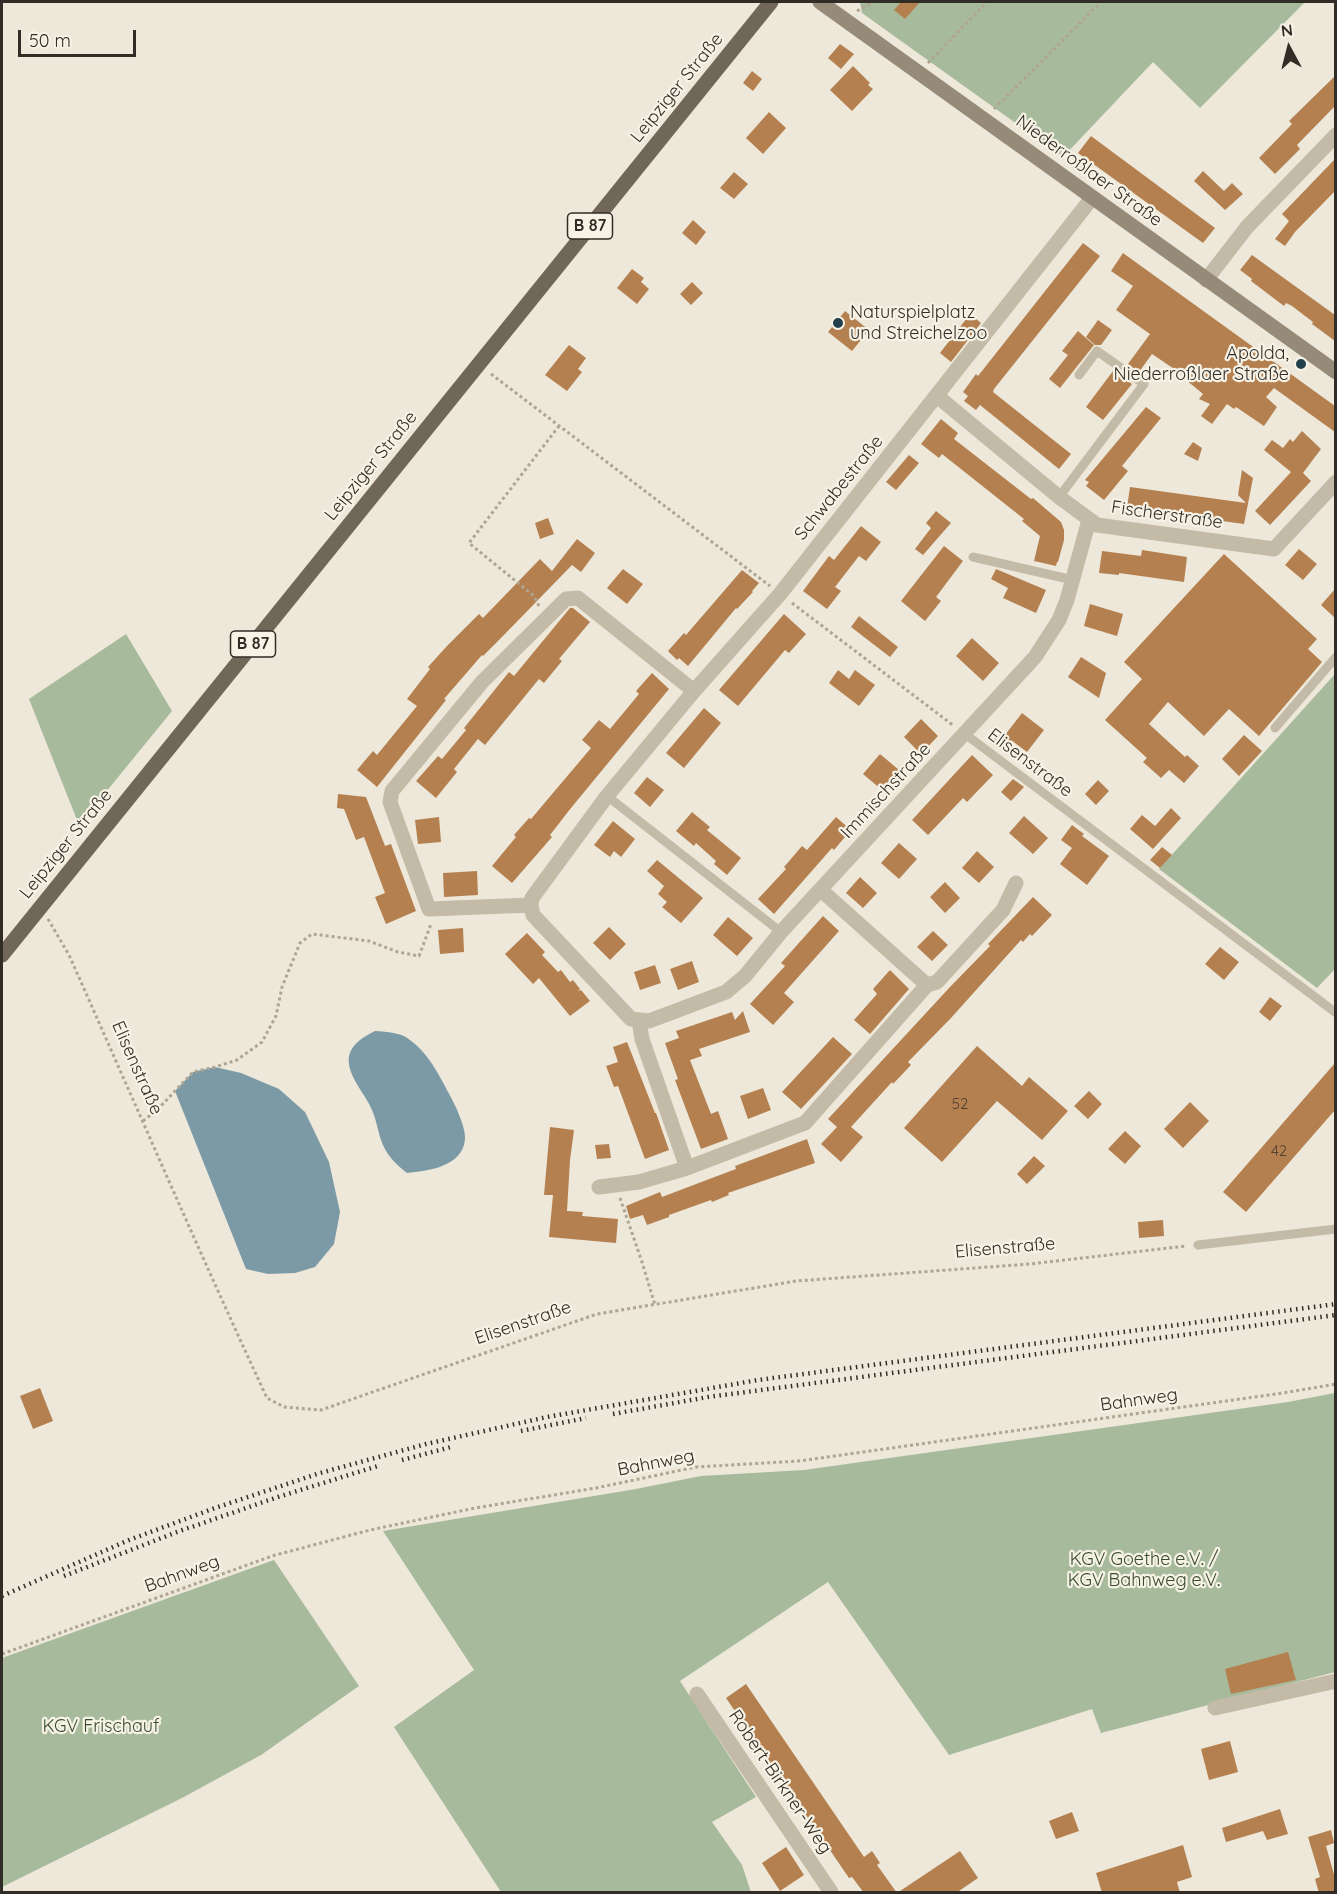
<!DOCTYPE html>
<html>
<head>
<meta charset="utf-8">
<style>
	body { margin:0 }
	#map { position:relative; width:1337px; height:1894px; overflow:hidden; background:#ede8d9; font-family:Quicksand,sans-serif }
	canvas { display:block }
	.frame { position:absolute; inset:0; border:3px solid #312c26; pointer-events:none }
	.north { position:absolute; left:1259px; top:18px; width:60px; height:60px; -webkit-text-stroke:4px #f6f2e5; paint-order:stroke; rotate:353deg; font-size:16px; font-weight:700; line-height:24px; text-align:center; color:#312c26 }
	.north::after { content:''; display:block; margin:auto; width:21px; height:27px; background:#312c26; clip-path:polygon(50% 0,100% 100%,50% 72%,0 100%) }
	.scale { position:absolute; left:18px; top:30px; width:118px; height:27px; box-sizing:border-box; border:3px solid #312c26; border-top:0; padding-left:8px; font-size:18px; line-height:21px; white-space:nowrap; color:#312c26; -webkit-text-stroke:4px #f6f2e5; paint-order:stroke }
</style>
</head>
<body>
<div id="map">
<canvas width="1337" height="1894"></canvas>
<div class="frame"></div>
<div class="north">N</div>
<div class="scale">50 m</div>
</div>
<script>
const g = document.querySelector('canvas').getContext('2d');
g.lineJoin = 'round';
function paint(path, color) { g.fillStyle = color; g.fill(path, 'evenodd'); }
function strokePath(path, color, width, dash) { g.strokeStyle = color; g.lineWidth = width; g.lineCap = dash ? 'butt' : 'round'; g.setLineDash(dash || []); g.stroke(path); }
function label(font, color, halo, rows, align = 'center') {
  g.font = font + ' Quicksand,sans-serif'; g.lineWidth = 4.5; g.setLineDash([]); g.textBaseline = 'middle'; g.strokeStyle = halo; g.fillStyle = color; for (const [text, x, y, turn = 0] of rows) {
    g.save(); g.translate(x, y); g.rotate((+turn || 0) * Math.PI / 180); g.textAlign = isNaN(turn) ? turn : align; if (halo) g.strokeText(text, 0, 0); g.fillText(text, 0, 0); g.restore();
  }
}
paint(new Path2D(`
	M860 2H1305L1200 108 1153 62 1063 157 862 13Z
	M126 634 172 711 79 825 29 699Z
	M1335 674V969L1317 988 1159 869Z
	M1335 1393V1672L1101 1733 1092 1709 949 1755 828 1582 680 1681 756 1797 712 1822 742 1865 751 1892H501L394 1727 474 1670 383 1531 636 1489 701 1476 804 1470 1288 1402Z
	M274 1560 359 1686 261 1755 182 1798 2 1887V1658Z`), '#a8ba9c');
paint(new Path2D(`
	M375 1031C388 1032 400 1032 410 1040 428 1053 438 1073 448 1092 454 1102 466 1127 465 1139 463 1167 427 1171 407 1173 397 1165 388 1157 383 1145 378 1134 377 1121 372 1110 365 1093 346 1075 349 1056 352 1043 365 1036 375 1031Z
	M215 1067 241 1073 279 1089 305 1112 329 1162 340 1212 334 1244 315 1267 295 1273 268 1274 246 1269 175 1091 193 1072Z`), '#7c9aa6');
paint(new Path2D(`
	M901 2H920L905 19 894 10Z
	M840 44 854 54 841 69 828 58Z
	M853 66 870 83 868 85 873 89 852 111 830 90Z
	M752 71 762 79 753 91 743 83Z
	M1335 76V106L1297 145 1300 149 1275 174 1259 158 1292 124 1289 121Z
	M769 112 786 128 763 154 746 138Z
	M1091 136 1215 228 1203 243 1078 153Z
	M1335 159V191L1295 232 1285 246 1275 239 1289 221 1282 214Z
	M1203 171 1224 191 1232 183 1243 194 1225 210 1194 181Z
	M734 172 748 184 734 199 720 188Z
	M693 220 706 232 696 245 682 233Z
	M1083 243 1100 256 994 389 993 392 1071 454 1059 469 980 405 976 410 964 401 968 396 963 392 976 374 978 376Z
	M1123 253 1335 406V432L1274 388 1266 397 1277 407 1264 426 1236 407 1234 409 1227 404 1212 424 1201 416 1210 404 1199 399 1203 394 1185 379 1186 377 1152 354 1139 372 1128 364 1150 334 1116 310 1133 286 1111 271Z
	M1252 255 1335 315V341L1312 324 1313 322 1292 306 1286 303 1284 306 1251 281 1252 279 1240 270Z
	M632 269 644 278 641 282 649 289 637 304 617 288Z
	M692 282 703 293 691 305 680 294Z
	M845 311 869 330 852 351 828 332Z
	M970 314 981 323 951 362 940 353Z
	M1098 320 1112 330 1101 345H1095L1086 337Z
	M1078 331 1094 345 1060 388 1049 379 1068 355 1062 351Z
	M569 345 586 358 578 369 582 372 567 391 545 375Z
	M1113 371 1132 384 1103 420 1086 407Z
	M1146 407 1161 418 1122 466 1128 471 1104 500 1086 486 1089 482 1085 480Z
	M941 419 958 433 954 439 1031 499 1033 498 1061 522 1064 530V540L1058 562H1057L1056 566 1034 561 1040 536 1022 521 1024 519 942 454 939 458 921 444Z
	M1302 431 1321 449 1303 473 1311 481 1270 525 1255 511 1291 472 1264 450 1272 440 1283 448 1290 439 1293 442Z
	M1193 442 1202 448 1198 461 1184 454Z
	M909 455 919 463 896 490 886 482Z
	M1242 470 1253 478 1244 524 1127 508 1130 487 1246 503 1238 495Z
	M936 511 951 523 923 555 915 549 931 528 926 523Z
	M548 518 554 534 540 539 535 523Z
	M861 526 881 542 866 561 859 556 835 587 841 591 827 609 803 591 829 556 834 560Z
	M577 539 595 553 581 572 572 565 502 637 483 656 482 655 444 699 446 700 377 787 357 770 373 751 377 755 417 706 407 699 430 669 428 667 447 646 479 614 483 618 540 559 552 571Z
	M944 546 963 561 936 597 941 601 925 621 901 601Z
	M1299 549 1317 564 1303 580 1285 565Z
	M1142 550 1187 557 1184 582 1119 573V575L1099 573 1102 551 1141 556Z
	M1224 554 1317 639 1308 649 1322 662 1259 736 1229 709 1204 736 1168 702 1149 724 1185 757 1187 755 1199 766 1184 783 1169 770 1161 778 1143 762 1147 758 1105 720 1142 679 1124 662Z
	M623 569 643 584 627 604 607 588Z
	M996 569 1046 590 1036 613 1003 598 1008 588 991 579Z
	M742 570 759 583 752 591 753 592 737 609 736 608 688 666 679 658 677 660 668 651 684 633 686 635Z
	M1335 589V618L1321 605Z
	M1090 604 1123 614 1117 636 1084 626Z
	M570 608H573L590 622 559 659 562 661 544 683 539 679 485 745 478 739 454 769 457 772 436 798 416 781 438 756 442 759 466 730 464 728 509 672 514 676Z
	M784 614 806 634 789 653 785 650 738 706 719 690Z
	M859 616 898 647 890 657 851 627Z
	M972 638 999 663 983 681 956 656Z
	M1081 657 1106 673 1099 698 1068 677Z
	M838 670 849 679 855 670 875 685 859 706 829 683Z
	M652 673 669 689 571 808 550 835 552 837 512 883 492 866 516 837 514 835 529 818 531 819 591 748 582 740 599 720 610 729 639 694 636 691Z
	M704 708 721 723 684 768 666 753Z
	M1022 713 1044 730 1027 752 1011 740 1003 751 991 743 999 731 1007 736 1005 735Z
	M921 719 938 736 921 754 904 737Z
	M1244 735 1262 751 1239 776 1222 759Z
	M880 754 899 770 882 790 863 774Z
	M972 755 993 775 967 802 963 798 928 835 912 820Z
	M647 777 664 790 650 807 634 793Z
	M1013 779 1024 787 1011 801 1001 792Z
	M1098 780 1109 791 1096 805 1085 794Z
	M338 794 366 797 385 846 391 844 416 911 386 924 375 897 385 893 364 837 356 840 344 809 337 808Z
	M1171 808 1181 818 1153 849 1130 829 1142 815 1155 826Z
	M692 812 710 827 707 830 741 858 727 875 714 864 716 861 696 843 694 846 676 831Z
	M1024 816 1048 838 1033 854 1009 833Z
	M439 817 441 842 418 844 415 820Z
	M836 817 851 830 834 850 832 848 774 914 758 899 786 869 784 867 802 846 807 850Z
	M613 821 635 839 621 857 614 851 610 857 594 845Z
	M1072 825 1084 834 1082 836 1109 856 1087 885 1060 864 1072 848 1061 840Z
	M899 843 917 859 899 879 881 863Z
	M1162 847 1172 855 1160 868 1150 860Z
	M977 851 994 867 979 883 962 868Z
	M657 860 703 898 681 923 662 907 667 902 658 894 664 886 647 871Z
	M477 871 478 895 444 897 443 873Z
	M860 877 877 893 863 908 846 893Z
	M945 882 960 898 945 913 930 897Z
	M1033 897 1052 915 1032 936 1030 934 1023 942 1021 940 951 1018 908 1062 911 1065 893 1084 892 1082 851 1127 863 1137 841 1162 821 1144 837 1127 828 1119 950 987 990 946 988 944Z
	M823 916 839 931 784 993 794 1002 773 1025 750 1004 785 966 781 963Z
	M728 917 753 938 737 956 713 935Z
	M609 927 626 944 610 960 593 943Z
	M463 928 464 952 440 954 438 930Z
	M933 931 948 945 932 961 917 947Z
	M527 933 545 952 542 955 558 972 561 970 570 982 573 980 580 989 578 991 581 990 590 1001 570 1016 539 978 533 984 505 954Z
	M1220 947 1239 962 1224 980 1205 964Z
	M692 961 699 982 678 990 670 969Z
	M655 965 661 983 640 990 634 972Z
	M890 970 909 989 870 1034 854 1020 877 994 873 989Z
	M1270 997 1282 1006 1270 1021 1259 1012Z
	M743 1011 750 1032 699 1049 702 1056 690 1060 711 1114 718 1111 728 1139 701 1149 675 1080 678 1079 665 1043 679 1038 676 1031 732 1012 735 1020Z
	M833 1037 852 1054 801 1109 782 1092Z
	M627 1042 655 1113H656L669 1150 645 1159 618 1086 614 1087 606 1066 618 1062 613 1047Z
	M977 1046 1022 1086 1029 1077 1068 1111 1042 1140 997 1101 942 1162 904 1128Z
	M1335 1063V1110L1246 1212 1223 1192Z
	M763 1088 771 1110 748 1119 740 1096Z
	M1089 1091 1102 1104 1088 1119 1074 1106Z
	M1190 1102 1209 1121 1183 1148 1164 1129Z
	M550 1127 574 1130 570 1160 567 1211 583 1212 582 1216 618 1219 616 1243 549 1237 553 1195H544Z
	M1125 1131 1141 1146 1125 1164 1108 1149Z
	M807 1139 815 1163 728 1193 729 1195 712 1202 711 1200 669 1215V1217L647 1225 643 1215 630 1219 626 1206 660 1192 662 1197 704 1181 736 1169 735 1166Z
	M609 1144 611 1158 597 1159 595 1145Z
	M1034 1156 1045 1166 1027 1184 1017 1174Z
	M1163 1220 1164 1236 1139 1238 1138 1222Z
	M40 1388 53 1421 33 1429 20 1396Z
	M1288 1652 1296 1680 1231 1694 1225 1669Z
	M746 1684 864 1857 872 1851 880 1863 877 1865 897 1893H864L852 1877 849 1878 726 1698Z
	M1230 1741 1238 1772 1209 1780 1201 1749Z
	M1280 1809 1288 1834 1267 1840 1263 1831 1226 1842 1222 1828Z
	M1072 1812 1079 1831 1056 1839 1049 1821Z
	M1331 1830 1334 1843 1326 1846 1335 1878V1893H1319L1315 1879 1320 1877 1308 1837Z
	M1183 1845 1192 1877 1177 1882 1180 1893H1102L1096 1873Z
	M786 1847 804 1875 780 1891 762 1863Z
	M960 1851 978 1878 956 1893H897Z`), '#b58050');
strokePath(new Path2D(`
	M857 11 874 2
	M928 63 987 2
	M994 109 1101 2
	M491 374 770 586
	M792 603 954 726
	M539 606 534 596 469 543 559 426
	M48 919 69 955C135 1103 199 1252 267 1398L284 1407 321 1410 597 1314 796 1281 1030 1264 1186 1246
	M143 1121 158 1109 193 1072 215 1067 237 1060 262 1042 276 1016 282 987 300 943 312 934 369 941 398 952 419 956 431 924
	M620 1198 642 1262 655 1305
	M2 1654 272 1556 370 1530 475 1508 596 1488 696 1467 799 1461 1283 1393 1336 1384`), '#afa592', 3, [3, 3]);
strokePath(new Path2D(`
	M1059 497 1144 384 1097 351 1079 375
	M973 557 1073 580
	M1275 728 1336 657
	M965 734 1336 1013
	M607 796 781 932
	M1198 1245 1336 1229`), '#c3bba7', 9);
strokePath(new Path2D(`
	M1206 280 1247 227 1336 135
	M937 396 1059 497 1097 525 1274 549 1336 482
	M1089 520 1067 600 1059 620 1035 657 781 932 745 976 726 992 649 1021 631 1019 533 915 531 905 532 898 607 796 694 691 780 594 1092 198
	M821 890 927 985
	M531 905 429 909 390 802 392 791 482 682 566 599 578 598 694 691
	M639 1021 642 1039 687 1168
	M599 1187 639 1182 687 1168 805 1123 927 985 937 982 1003 910 1016 883
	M697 1694 831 1892
	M1215 1708 1336 1681`), '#c3bba7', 15);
strokePath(new Path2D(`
	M820 2 1336 372`), '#968b79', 15);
strokePath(new Path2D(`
	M2 955 771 2`), '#716759', 15);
strokePath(new Path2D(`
	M613 1414 708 1397 1336 1315
	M521 1431 586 1418
	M402 1460 451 1447
	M64 1576 177 1532 278 1497 381 1465
	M2 1596 129 1540 215 1508 320 1473 426 1444 547 1417 758 1380 1336 1304`), '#312c26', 4.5, [1.5, 4.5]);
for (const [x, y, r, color] of [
	[838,323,6,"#223f4c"],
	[1301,364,6,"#223f4c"]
]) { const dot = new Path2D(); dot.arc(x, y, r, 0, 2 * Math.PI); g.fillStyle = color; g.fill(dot); strokePath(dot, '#f6f2e5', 2); }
label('15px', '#524130', null, [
	["52",960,1104],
	["42",1279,1151]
]);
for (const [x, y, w] of [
	[590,226,45],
	[253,644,45]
]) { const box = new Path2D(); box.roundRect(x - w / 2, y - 13, w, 26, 4.5); g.fillStyle = '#f6f2e5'; g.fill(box); strokePath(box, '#312c26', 1.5); }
label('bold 16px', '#312c26', null, [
	["B 87",590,226],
	["B 87",253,644]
]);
label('18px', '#312c26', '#f6f2e5', [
	["Leipziger Straße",677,88,-51],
	["Niederroßlaer Straße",1089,171,36],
	["Leipziger Straße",371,466,-51],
	["Schwabestraße",839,488,-51],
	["Fischerstraße",1167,515,8],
	["Elisenstraße",1030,763,37],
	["Immischstraße",886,791,-47],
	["Leipziger Straße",66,844,-51],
	["Elisenstraße",137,1068,66],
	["Elisenstraße",1005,1248,-5],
	["Elisenstraße",523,1323,-19],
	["Bahnweg",1139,1400,-8],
	["Bahnweg",656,1463,-11],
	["Bahnweg",182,1574,-20],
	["Robert-Birkner-Weg",780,1782,56]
]);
label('18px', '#312c26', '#f6f2e5', [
	["Naturspielplatz",850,313],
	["und Streichelzoo",850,334],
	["Apolda,",1289,354,"right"],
	["Niederroßlaer Straße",1289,375,"right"]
], 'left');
label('18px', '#394c2e', '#f6f2e5', [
	["KGV Goethe e.V. /",1144,1560],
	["KGV Bahnweg e.V.",1144,1581],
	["KGV Frischauf",101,1727]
]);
</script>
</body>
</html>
